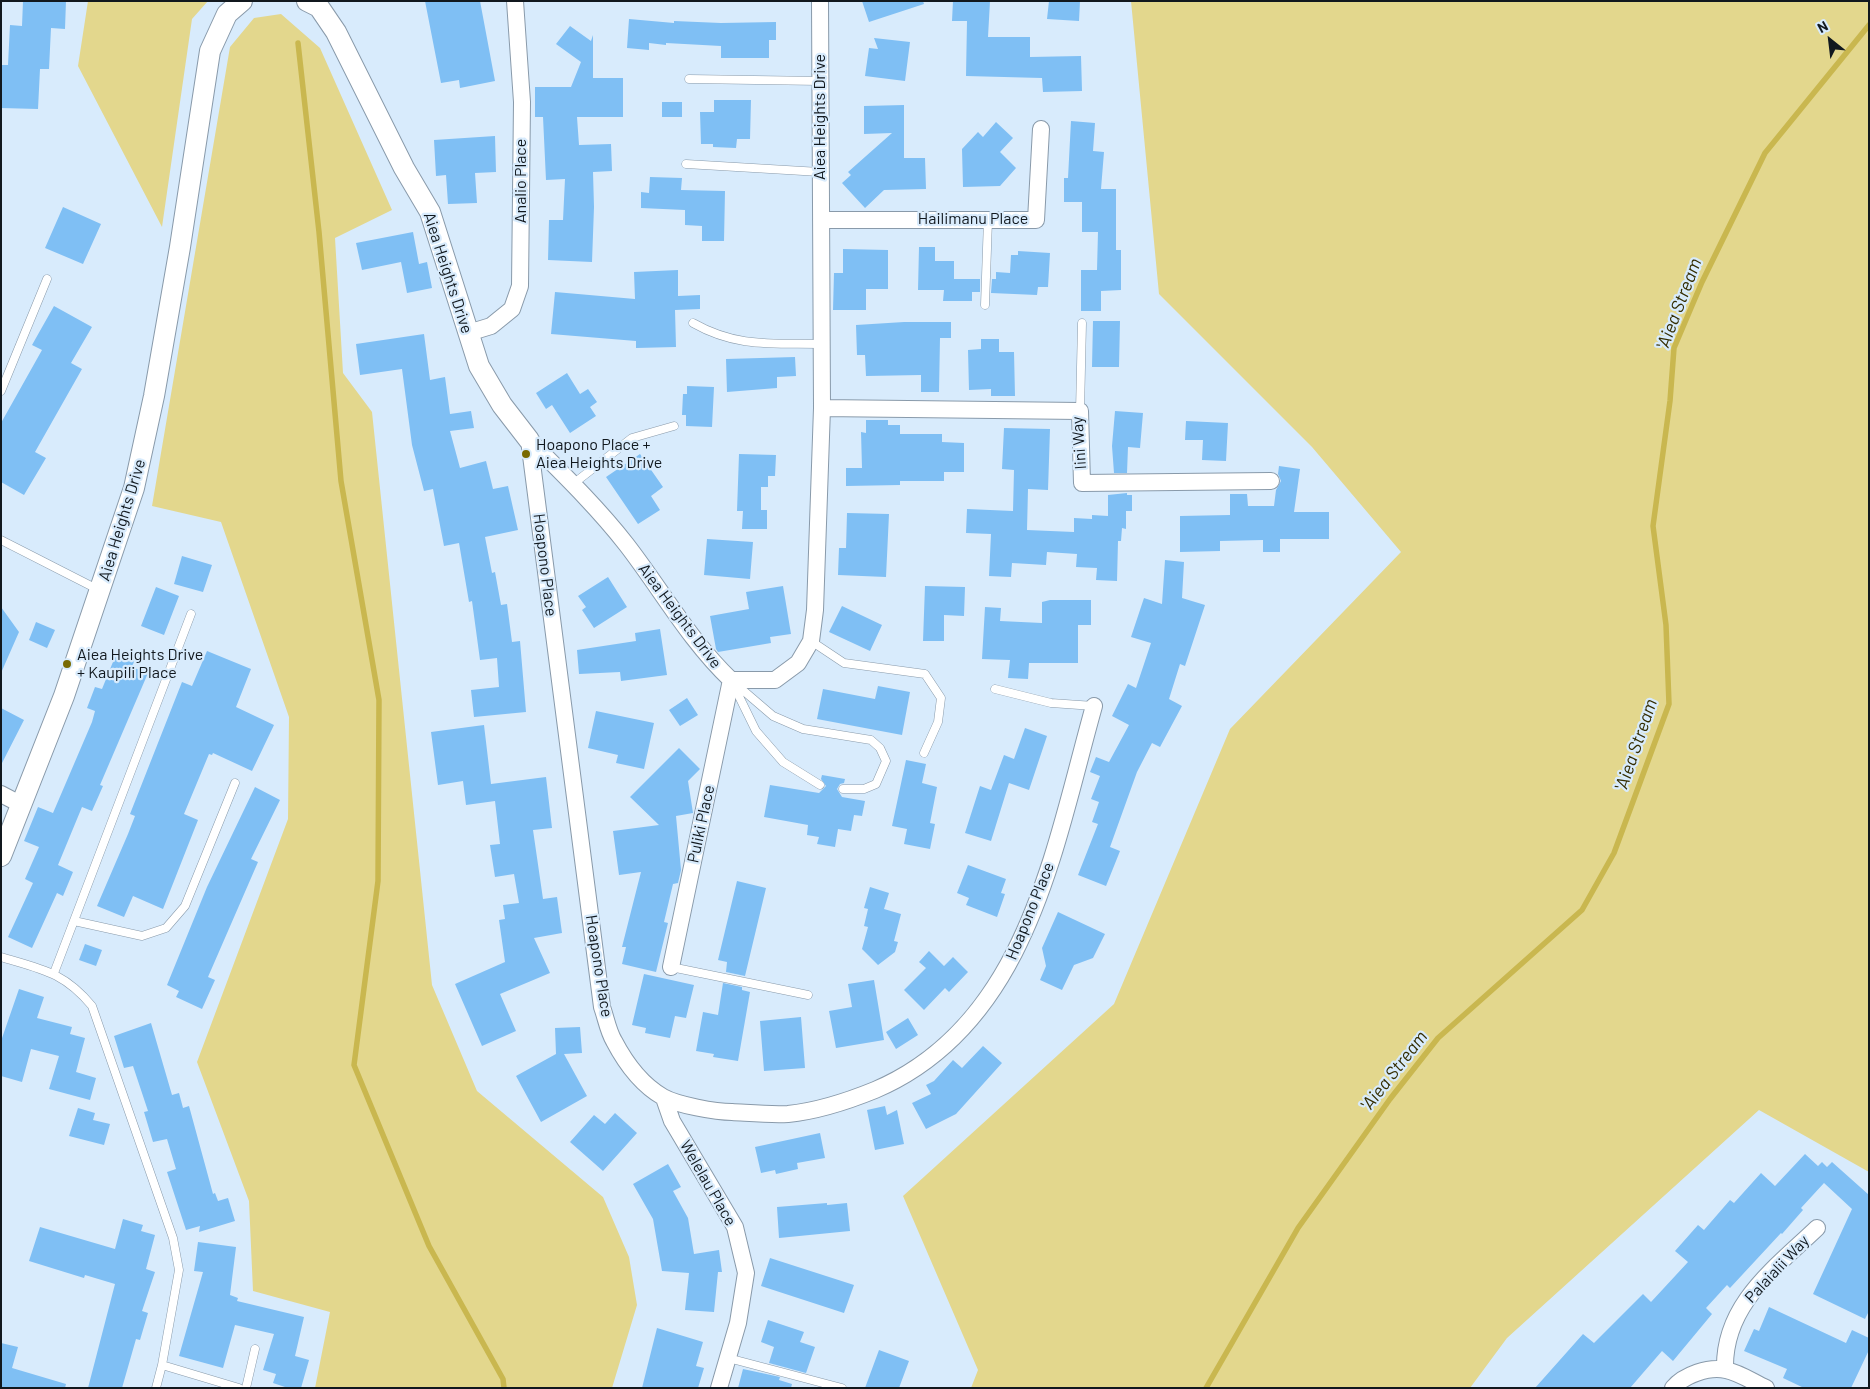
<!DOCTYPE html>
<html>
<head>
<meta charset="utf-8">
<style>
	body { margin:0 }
	#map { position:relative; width:1870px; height:1389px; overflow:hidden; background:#d8ebfc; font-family:Barlow,sans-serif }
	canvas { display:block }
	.frame { position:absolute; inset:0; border:2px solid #11181e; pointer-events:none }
	.north { position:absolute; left:1805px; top:15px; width:50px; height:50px; -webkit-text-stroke:4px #d8ebfc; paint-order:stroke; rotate:331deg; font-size:14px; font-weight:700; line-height:20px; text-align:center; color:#11181e }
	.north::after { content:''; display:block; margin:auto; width:18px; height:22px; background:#11181e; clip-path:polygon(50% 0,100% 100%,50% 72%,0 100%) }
</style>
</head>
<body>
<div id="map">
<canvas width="1870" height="1389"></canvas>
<div class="frame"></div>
<div class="north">N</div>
</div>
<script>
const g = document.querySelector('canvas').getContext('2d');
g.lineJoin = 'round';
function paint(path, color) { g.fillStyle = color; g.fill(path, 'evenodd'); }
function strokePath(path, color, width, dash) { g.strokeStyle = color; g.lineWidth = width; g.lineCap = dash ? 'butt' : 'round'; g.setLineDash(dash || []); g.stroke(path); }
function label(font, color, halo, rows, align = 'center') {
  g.font = font + ' Barlow,sans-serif'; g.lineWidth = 4.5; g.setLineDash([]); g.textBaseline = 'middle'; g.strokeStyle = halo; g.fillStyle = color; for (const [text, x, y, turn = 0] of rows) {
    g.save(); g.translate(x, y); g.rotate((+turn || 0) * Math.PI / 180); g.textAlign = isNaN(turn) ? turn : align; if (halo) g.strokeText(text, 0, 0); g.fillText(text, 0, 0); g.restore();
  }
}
paint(new Path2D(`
	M88 1H208L192 19 162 227 78 66Z
	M1131 1H1869V1172L1759 1110 1507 1338 1470 1388H971L978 1370 903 1196 1114 1004 1230 729 1401 552 1312 447 1159 294Z
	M281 14 320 48 392 210 335 238 343 373 372 412 432 985 477 1091 603 1197 629 1257 637 1305 612 1388H315L330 1312 253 1291 249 1201 197 1062 288 819 289 717 221 522 152 506 230 47 254 18Z`), '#e3d78d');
strokePath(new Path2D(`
	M298 43 319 232 341 481 379 700 378 881 354 1065 429 1246 503 1379 504 1388
	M1206 1388 1298 1228 1390 1099 1438 1038 1582 910 1614 853 1669 704 1666 625 1653 526 1670 401 1674 348 1702 282 1765 153 1869 25`), '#c9b74f', 5.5);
paint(new Path2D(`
	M23 1H66L65 29 51 28 49 69H40L38 109 1 108V65H8L10 25 22 26Z
	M425 1H480L495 81 460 88 459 80 441 83Z
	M862 1H923L924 4 869 22Z
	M953 1H990L988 37H1030V57L1081 56 1082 91 1043 92 1042 78 966 76 967 21H952Z
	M1049 1H1080L1079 21 1047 19Z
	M629 19 674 23V21L721 23 776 22V40H769V58H721V46L666 43V45L649 43V50L627 48Z
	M570 26 591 41 593 35V78H623V117H577L579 145 611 144 612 171 593 172 594 207 592 262 548 260 549 220H563L565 179 546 180 543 117H535V87H571L581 62 556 44Z
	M874 38 910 42 905 81 865 76 869 48 878 49Z
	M714 100H751L750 139H737L736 148 713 147V144H701L700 112H714Z
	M662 102H682V117H662Z
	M904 105V158H925L926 189 884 190 865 208 842 183 851 175 848 172 892 133 864 134V106Z
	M1071 121 1095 123 1093 151 1104 152 1101 189H1116V250H1121V290L1101 291V311H1081V270H1097L1098 232H1082V202H1064V178H1068Z
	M996 122 1013 138 1000 152 1016 168 1000 186 963 187 962 149 978 132 983 137Z
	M495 136 496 172 475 173 477 203 448 204 446 175 436 176 434 140Z
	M650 177 682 178 681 190 725 191 724 241H702V226L685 225V210L641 208V192L649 193Z
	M63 207 101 224 83 264 45 248Z
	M413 232 419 264 427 262 432 288 407 293 401 262 362 270 356 243Z
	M919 247H935V261H954V279H980V292H972V301H943L944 290H918Z
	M843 249 888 250V289H866V310H833L834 273H843Z
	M1018 251 1050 253 1048 287H1038L1037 295 991 293 992 279H996V272L1010 273 1011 255H1018Z
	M678 270V296L700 295V309L675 310 676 347 636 348V341L551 334 555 292 635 299 634 272Z
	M54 306 92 327 71 363 82 369 35 452 46 458 24 495 1 482V423L42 350 32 345Z
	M1093 321H1120L1119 367H1092Z
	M904 322H951V338H940L939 392H921V375L866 376 865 355H857L856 325Z
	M424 334 430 380 445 377 450 414 471 411 474 428 450 431 460 468 486 461 493 489 508 486 518 530 485 537 492 573 495 572 501 605 507 604 512 642 520 641 526 712 474 717 471 690 499 687 497 658 480 660 472 601 469 602 459 543 444 546 433 489 424 491 412 445 402 369 360 375 356 344Z
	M981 339H999V352H1014L1015 396H991V389L969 390 968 350 981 349Z
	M795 357 796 376 777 377V388L727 392 726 359Z
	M567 373 580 394 588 389 597 402 590 407 596 416 570 433 552 405 546 409 536 393Z
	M687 386 714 387 712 427 686 426V415H682L683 394H687Z
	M1115 411 1143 413 1140 448 1128 447 1127 473H1114L1112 446Z
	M866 420H888V425H900V434H942V442L964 443V472H944V481H900V485L846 486V468H862L861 432 866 433Z
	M1186 421 1228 423 1226 461 1202 460 1203 440H1185Z
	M1004 428 1050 429 1048 490 1028 489 1027 530 1074 532V518L1092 519V515L1108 516V495L1127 493V495H1132V511H1126V529L1122 528 1121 541H1118L1117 581 1096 580 1097 568 1076 567 1077 554 1047 552 1046 565 1012 563 1011 577 989 576 991 534 966 533 967 509 1013 511 1014 470 1002 469Z
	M640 454 663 487 651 496 660 510 638 524 606 477Z
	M739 454 776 455 775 476H768V487H761V510H767V529H742L743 511H737Z
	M1279 466 1300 469 1294 512H1329V539H1280V552H1263V540L1220 541V551L1180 552V516L1230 515V494H1247L1248 506H1274L1276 490 1281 481 1278 474Z
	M847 513 889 514 886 577 838 575 839 548H846Z
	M707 539 753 542 750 579 704 575Z
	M182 556 212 565 203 592 174 584Z
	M1165 560 1184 562 1182 598 1205 605 1185 666 1180 664 1169 699 1182 706 1160 747 1152 743 1137 772 1110 847 1120 851 1106 886 1078 875 1098 824 1092 822 1099 802 1091 799 1100 776 1090 772 1096 757 1109 762 1129 725 1112 716 1128 684 1136 688 1151 643 1131 637 1144 598 1162 604Z
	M608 577 627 607 594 628 582 610 586 607 578 596Z
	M783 586 791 634 770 637 771 643 718 652 716 649 710 616 749 609 746 592Z
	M925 586 965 587 964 616 944 615V641H923Z
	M156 587 179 596 164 635 141 626Z
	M1050 600H1091V625H1078V663H1029L1028 679 1008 678 1010 660 982 659 985 607 1001 608 1000 621 1042 623V602Z
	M842 606 882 625 870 651 829 632Z
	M1 607 19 632 1 673Z
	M36 622 55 630 47 648 29 640Z
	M660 629 667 675 621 681 620 672 579 674 577 650 636 641 635 633Z
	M207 651 251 669 236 707 274 725 252 771 213 753 212 755 209 754 184 814 198 820 163 909 133 896 124 917 97 906 128 834 135 816 130 814 182 682 192 686Z
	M117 652 135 659 132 667 148 673 100 785 103 786 92 811 82 807 58 865 73 872 63 896 57 893 32 948 8 937 33 883 25 879 39 847 24 841 38 807 53 813 92 722 95 711 87 708 95 687 102 689Z
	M878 686 910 692 902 735 817 719 823 689 875 699Z
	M687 698 698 715 680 726 669 710Z
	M1 708 24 720 1 765Z
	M596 711 654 723 644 769 616 763 618 755 588 748Z
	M484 725 491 784 546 777 552 828 533 830 543 899 557 897 562 933 534 938 550 973 500 994 516 1031 482 1046 455 984 505 962 499 920 505 919 503 905 519 903 514 874 495 877 490 845 500 844 495 801 466 805 463 781 438 785 431 732Z
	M1025 728 1047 736 1029 790 1009 783 991 841 965 833 980 786 991 790 1004 755 1014 759Z
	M679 748 700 769 688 781 693 813 676 816 681 870 678 883 673 884 664 922 668 923 656 972 622 964 626 947H622L641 872 619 875 613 831 659 825 630 797Z
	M906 760 926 764 922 783 937 787 930 823 935 824 930 849 904 844 907 829 892 826Z
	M822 775 845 779 844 783 840 784 837 789 842 797 865 801 862 816 854 815 851 831 838 829 835 847 817 844 819 837 807 835 808 825 764 817 770 785 819 793 826 786 821 779Z
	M255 787 280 800 251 859 258 862 208 977 215 980 202 1009 176 997 179 991 167 985 207 887Z
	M968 865 1006 879 1001 893 1005 894 997 917 966 905 969 898 957 893Z
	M737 881 766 888 745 976 726 972 727 962 718 960Z
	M870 887 889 893 884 909 901 914 894 941 898 942 895 952 878 965 862 949 868 927 864 926 868 909 864 908Z
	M1058 912 1105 934 1093 958 1074 965 1062 990 1040 980 1046 966 1042 948Z
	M85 944 102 950 96 966 79 960Z
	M929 951 944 966 953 957 968 972 949 992 945 988 924 1010 904 990 926 968 919 962Z
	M644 974 694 985 686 1018 675 1016 670 1038 645 1033 646 1028 632 1025Z
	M874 980 884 1040 836 1048 829 1011 852 1007 848 984Z
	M723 983 742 987V990L750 992 738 1061 713 1057 714 1054 696 1051 703 1012 718 1015Z
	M19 989 44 997 37 1018 72 1027 70 1034 85 1038 76 1072 96 1078 90 1100 49 1089 59 1056 31 1049 22 1082 1 1076V1041Z
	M801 1017 805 1068 764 1071 760 1021Z
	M908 1018 918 1035 896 1049 886 1032Z
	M151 1023 172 1095 179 1093 183 1108 189 1106 213 1194 215 1193 218 1201 228 1198 235 1221 199 1232 200 1226 186 1230 167 1172 176 1169 167 1139 153 1142 144 1112 148 1111 133 1066 124 1068 114 1036Z
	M580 1027 582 1053 564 1054 587 1096 541 1122 516 1076 556 1054 555 1028Z
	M983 1046 1002 1063 956 1114 926 1129 912 1103 931 1094 926 1085 934 1081 953 1060 962 1068Z
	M885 1106 887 1115 897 1110 904 1144 875 1150 867 1110Z
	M78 1108 95 1113 93 1120 110 1124 104 1145 69 1136Z
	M615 1113 637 1133 603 1171 570 1142 594 1115 605 1124Z
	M820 1133 825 1158 797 1163 798 1169 776 1174 775 1170 761 1173 755 1147Z
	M1805 1154 1818 1166 1822 1162 1827 1167 1832 1162 1869 1195V1311L1865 1319 1813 1294 1852 1209 1824 1183 1801 1208 1803 1210 1782 1234 1781 1233 1730 1288 1727 1285 1706 1308 1712 1314 1673 1361 1662 1351 1630 1388H1535L1583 1334 1594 1343 1643 1294 1651 1302 1688 1262 1675 1251 1698 1225 1704 1230 1730 1200 1734 1203 1761 1173 1775 1186Z
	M668 1164 681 1187 673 1191 688 1218 694 1254 719 1250 722 1272H718L714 1312 685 1310 689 1273 662 1271 653 1219 633 1184Z
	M827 1203V1205L847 1203 850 1231 779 1238 777 1207Z
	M123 1219 143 1225 141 1231 155 1235 146 1269 155 1272 142 1311 148 1313 140 1340 136 1339 122 1388H88L115 1284 85 1275 84 1278 29 1261 40 1227 115 1249Z
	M198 1242 236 1247 230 1295 238 1298 237 1301 304 1317 295 1356 309 1360 301 1388H288L273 1383 276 1374 263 1370 274 1334 235 1325 223 1368 179 1356 203 1272 194 1271Z
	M770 1258 854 1285 844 1313 761 1286Z
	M1769 1307 1846 1343 1852 1330 1869 1338V1350L1851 1388H1804L1783 1378 1787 1369 1744 1351 1754 1329 1759 1331Z
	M768 1320 804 1332 800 1342 815 1347 806 1373 769 1363 774 1347 761 1342Z
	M657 1328 703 1342 696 1366 704 1368 698 1388H642Z
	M1 1343 18 1347 12 1368 66 1384 65 1388H1Z
	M879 1350 909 1361 899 1388H865Z
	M743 1369 780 1377 779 1380 792 1384 791 1388H738Z`), '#7fbff4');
const service = new Path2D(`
	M689 79 820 81
	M686 164 820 172
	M985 305 988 220
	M693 323C737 348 773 343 821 344
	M1 391 47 279
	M1080 411 1082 323
	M573 484 632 438 674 426
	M1 540 99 590
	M811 641 844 663 925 674 941 698 938 722 924 753
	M995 689 1051 703 1094 706
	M820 785 783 762 756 731 731 680 773 716 803 729 871 740 880 748 886 761 876 784 864 789H843
	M74 921 142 936 166 928 185 906 235 783
	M1 957C41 969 64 972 92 1006L173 1238 179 1270 162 1365 239 1388
	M671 967 808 995
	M54 973 191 614
	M728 1358 842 1388
	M156 1388 162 1365
	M246 1388 255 1349`);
const minor = new Path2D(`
	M821 220H1036L1041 129
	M468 333 491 326 512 309 520 286 522 102 515 1
	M822 408 1080 411 1082 483 1271 481
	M529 440 602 1007C606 1018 608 1031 614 1041 625 1062 642 1085 663 1097 677 1105 716 1112 732 1112 750 1113 770 1115 788 1114 818 1111 848 1101 875 1090 1027 1025 1054 848 1094 706
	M529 440C563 474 597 507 626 544 661 589 689 640 731 680H775L798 663 811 641 815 610 822 408 820 1
	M1 794 22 805
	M671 967 731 680
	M664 1098 672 1121 735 1227 746 1273 738 1323 719 1388
	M1725 1370C1723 1305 1774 1269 1817 1228
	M1673 1388C1684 1375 1709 1366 1726 1370 1740 1373 1753 1382 1766 1388`);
const tertiary = new Path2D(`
	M307 1 319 7 336 32 404 168 430 212 479 366 502 405 529 440
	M1 856 64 696 134 488 154 396 180 247 210 51 227 14 242 1`);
strokePath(service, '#899aaa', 9);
strokePath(minor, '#899aaa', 18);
strokePath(tertiary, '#899aaa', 22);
strokePath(service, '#fff', 8);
strokePath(minor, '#fff', 16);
strokePath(tertiary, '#fff', 20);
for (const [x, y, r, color] of [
	[526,454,5,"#786a02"],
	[67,664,5,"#786a02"]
]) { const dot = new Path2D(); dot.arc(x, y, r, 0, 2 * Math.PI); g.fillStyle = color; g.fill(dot); strokePath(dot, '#d8ebfc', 2); }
label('16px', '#11181e', '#d8ebfc', [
	["Aiea Heights Drive",820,117,-90],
	["Analio Place",521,181,-90],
	["Hailimanu Place",973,219],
	["Aiea Heights Drive",448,273,72],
	["Iini Way",1079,443,-94],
	["Aiea Heights Drive",122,520,-73],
	["Hoapono Place",545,565,83],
	["Aiea Heights Drive",680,616,53],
	["Puliki Place",701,824,-78],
	["Hoapono Place",1030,911,-68],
	["Hoapono Place",599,966,81],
	["Welelau Place",708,1183,60],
	["Palaialii Way",1777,1269,-47]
]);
label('16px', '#11181e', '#d8ebfc', [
	["Hoapono Place +",536,445],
	["Aiea Heights Drive",536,463],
	["Aiea Heights Drive",77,655],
	["+ Kaupili Place",77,673]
], 'left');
label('italic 18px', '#342d00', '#d8ebfc', [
	["ʻAiea Stream",1679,304,-69],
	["ʻAiea Stream",1636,745,-71],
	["ʻAiea Stream",1394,1071,-52]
]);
</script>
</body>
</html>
